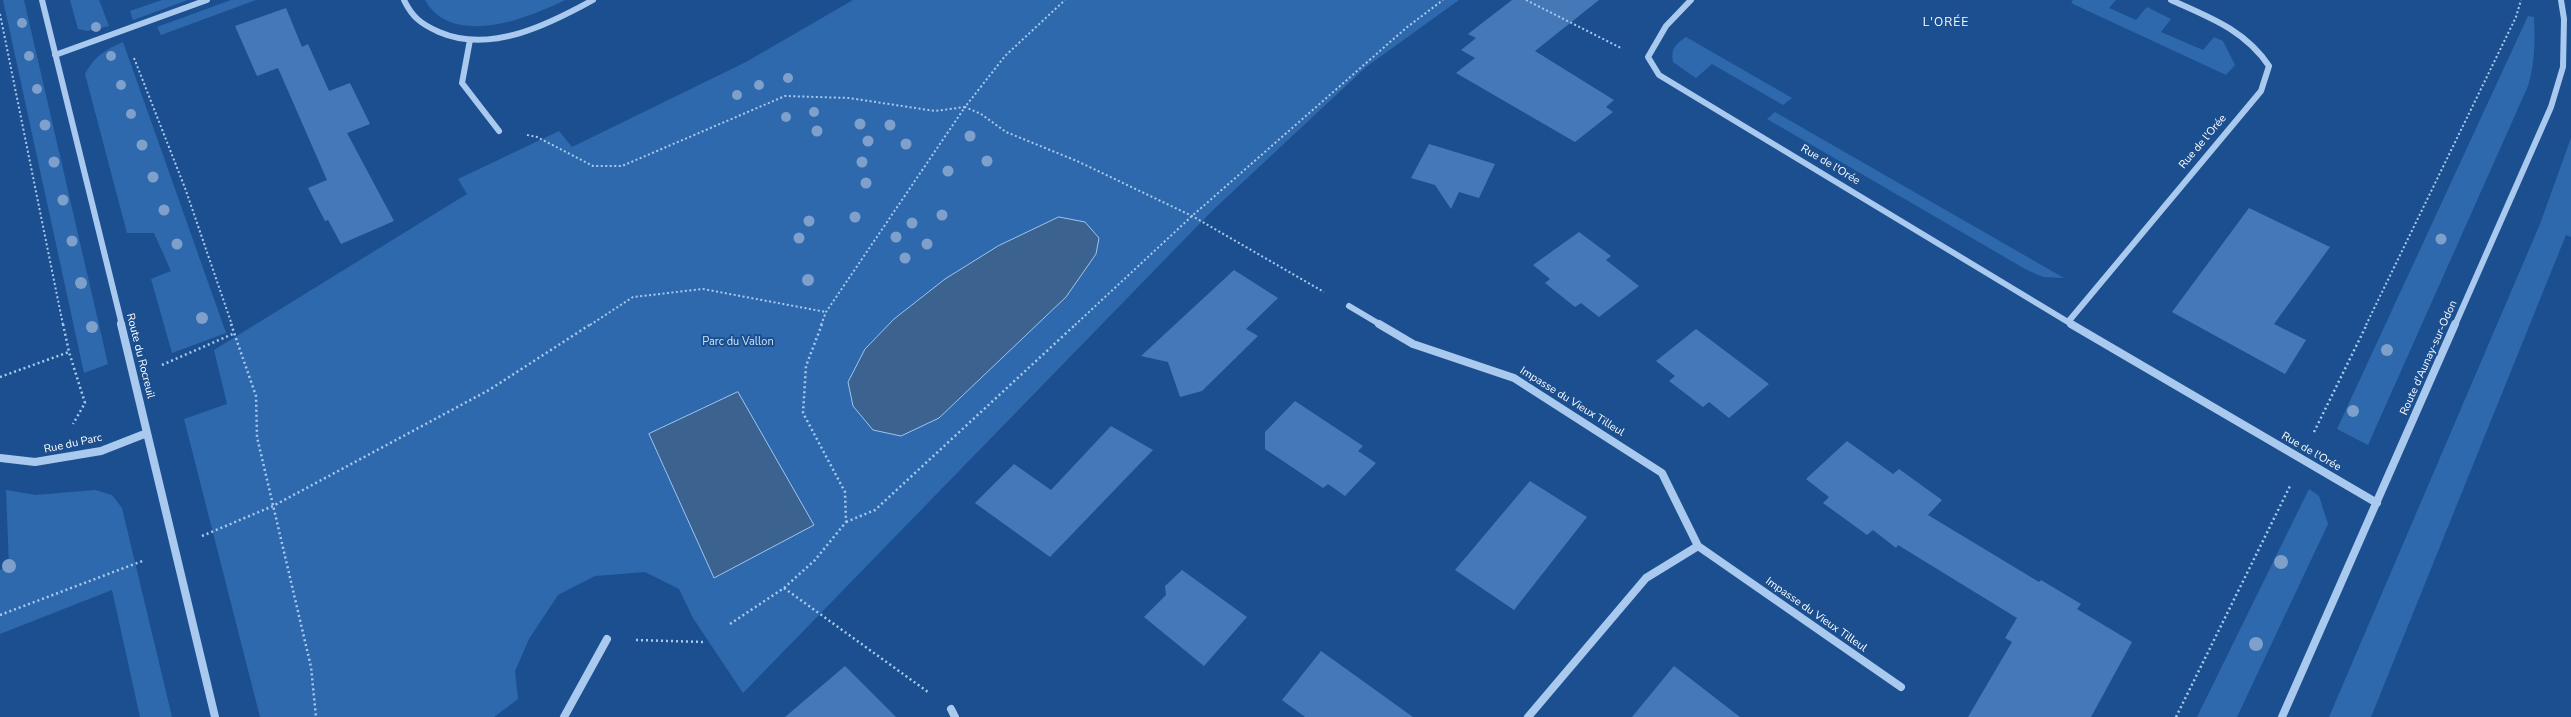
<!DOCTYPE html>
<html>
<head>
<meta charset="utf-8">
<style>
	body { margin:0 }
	canvas { display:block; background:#1b4f8f }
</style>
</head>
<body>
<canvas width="2571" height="717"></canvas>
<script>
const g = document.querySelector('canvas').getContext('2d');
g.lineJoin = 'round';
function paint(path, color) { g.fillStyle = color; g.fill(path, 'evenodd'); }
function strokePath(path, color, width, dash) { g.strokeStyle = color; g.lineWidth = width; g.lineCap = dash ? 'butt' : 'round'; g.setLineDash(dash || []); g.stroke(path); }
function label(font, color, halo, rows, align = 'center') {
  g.font = font + ' "Nunito Sans",sans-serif'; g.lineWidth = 4; g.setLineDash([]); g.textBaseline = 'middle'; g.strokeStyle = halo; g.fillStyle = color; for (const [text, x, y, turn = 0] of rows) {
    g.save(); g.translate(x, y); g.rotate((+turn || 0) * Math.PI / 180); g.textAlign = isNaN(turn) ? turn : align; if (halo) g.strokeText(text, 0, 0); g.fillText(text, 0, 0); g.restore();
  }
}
paint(new Path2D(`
	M3 0H24L108 364 84 373Z
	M70 0H99L109 26 88 31 78 29Z
	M162 0H188L133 20 130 11Z
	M231 0H256L161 35 157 27Z
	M425 0H565C527 19 452 48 425 0Z
	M853 0H1459L1366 67 1212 211 743 693 693 618 679 589 645 572 595 576 558 595 529 639 515 671 518 699 494 717H260L184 419 227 404 214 350 467 194 458 179 559 131 572 147 746 62Z
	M2073 0H2116L2109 8 2136 20 2147 7 2171 19 2161 32 2203 50 2214 37 2223 41 2235 65 2226 75 2071 3Z
	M2528 16 2534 17C2535 41 2535 63 2528 86L2368 445 2337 429Z
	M1686 37 1792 98 1783 105 1712 64 1696 78 1673 62C1671 48 1675 45 1686 37Z
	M123 42 226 333 172 353 151 279 171 271 154 233H127L85 74C95 56 105 50 123 42Z
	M1775 112 2064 278 2043 277 2027 270 1767 119Z
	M2571 138V237L2566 235 2371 717H2329L2540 224Z
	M2309 489 2319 496 2328 524 2237 717H2197Z
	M6 490 36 495 95 490 112 495 122 508 172 717H140L112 590 0 634V570L9 566Z`), '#2e69ad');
const water = new Path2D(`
	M1059 217 1085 222 1099 238 1096 254 1066 297 939 418 901 436 873 430 853 406 848 382 865 349 894 319 945 279 998 246Z
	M738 392 814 525 714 578 649 434Z`);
paint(water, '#3c6290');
strokePath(water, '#9cc4f0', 1);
paint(new Path2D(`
	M1512 0H1599L1535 51 1614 100 1606 107 1613 112 1575 142 1456 73 1475 58 1461 50 1476 38 1468 34Z
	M286 8 302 47 308 44 329 91 350 83 370 124 347 133 394 221 341 244 328 220 325 221 308 188 327 180 278 68 257 76 235 26Z
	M1429 144 1495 164 1479 198 1459 192 1451 209 1435 185 1411 178Z
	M2249 208 2330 247 2274 324 2306 340 2285 374 2172 312Z
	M1579 232 1611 256 1606 260 1639 286 1599 317 1581 303 1575 307 1545 283 1550 279 1533 265Z
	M1234 270 1278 298 1246 329 1258 336 1202 391 1180 397 1168 362 1141 356Z
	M1696 329 1769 384 1729 418 1709 402 1703 407 1669 381 1675 376 1656 361Z
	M1295 401 1363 446 1358 451 1376 463 1345 496 1328 484 1323 488 1265 449V432Z
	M1111 426 1153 450 1050 557 975 503 1014 464 1051 490Z
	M1847 441 1893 474 1899 469 1942 500 1928 515 2039 582 2041 580 2081 604 2077 609 2132 642 2091 717H1968L2012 642 2005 638 2017 618 1898 545 1896 548 1873 530 1867 535 1823 503 1829 497 1806 479Z
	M1530 481 1587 517 1514 610 1455 570Z
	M1182 570 1247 617 1204 666 1144 617 1166 595 1165 586Z
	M1321 651 1413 717H1305L1282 700Z
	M845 666 896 717H785Z
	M1674 666 1740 717H1632Z`), '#4478b7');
strokePath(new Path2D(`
	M1526 0 1621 48
	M0 14 63 325
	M134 58 185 188 232 325
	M527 135 537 137 593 166H622L785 96 849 98 935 111 965 107 1005 56 1065 0
	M590 325 633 297 703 289 826 312
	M821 325 826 312 965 107 981 114 1006 132 1077 161 1192 216 1324 292
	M1075 325 1192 216 1406 28 1443 0
	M2366 325 2516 17 2521 0`), '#a9c9ee', 2, [2, 2.5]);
strokePath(new Path2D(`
	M63 324 69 352
	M231 324 256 396 257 437 311 667 316 717
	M162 365 235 333
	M0 377 69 352 85 403 73 424
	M2314 432 2367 324
	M846 522 875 510 1076 324
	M202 536 273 506 489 390 591 324
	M784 588 928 692
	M0 615 145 560
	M730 624 784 588 815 560 846 522 845 492 803 413 806 366 822 324
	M636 640 704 642
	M2176 717 2290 486`), '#a9c9ee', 2.5, [2, 3]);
strokePath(new Path2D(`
	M42 0 122 325
	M404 0C412 17 421 24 439 32 490 54 548 25 593 0
	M1691 0 1666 26 1648 57 1659 75 2073 325
	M470 40 462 83 499 131
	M55 55 207 0
	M1349 306 1381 325
	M2068 322 2261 91 2269 66C2245 30 2209 17 2171 0
	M2455 325 2551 107 2563 67 2564 19 2561 0`), '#a9c9ee', 6);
strokePath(new Path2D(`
	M121 324 215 717
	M1379 324 1413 344 1514 378 1662 473 1698 546
	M2071 324 2377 503
	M0 458 35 462 101 451 147 433
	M951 709 955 717
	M564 717 607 639
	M1528 717 1646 578 1698 546 1901 687
	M2282 717 2455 324`), '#a9c9ee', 8);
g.fillStyle = '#7ea0ca';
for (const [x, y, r] of [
	[22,23,5],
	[96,27,5],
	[29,56,5],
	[111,56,5],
	[788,78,5],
	[121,85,5],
	[759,85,5],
	[37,89,5],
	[737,95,5],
	[814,112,5],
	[131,114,5],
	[786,117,5],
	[860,124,5.5],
	[45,125,5.5],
	[890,125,5.5],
	[817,131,5.5],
	[970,136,5.5],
	[868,141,5.5],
	[906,144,5.5],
	[142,145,5.5],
	[987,161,5.5],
	[54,162,5.5],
	[862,162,5.5],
	[948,171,5.5],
	[153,177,5.5],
	[866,183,5.5],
	[63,200,5.5],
	[164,210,5.5],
	[942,215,5.5],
	[855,217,5.5],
	[809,221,5.5],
	[912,223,5.5],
	[896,237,5.5],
	[799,238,5.5],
	[2441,239,5.5],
	[72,241,5.5],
	[177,244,5.5],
	[927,244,5.5],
	[905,258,5.5],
	[808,280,6],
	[81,283,6],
	[202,318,6],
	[92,327,6],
	[2387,350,6],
	[2353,411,6],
	[2281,562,7],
	[9,566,7],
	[2256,644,7]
]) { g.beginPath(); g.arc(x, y, r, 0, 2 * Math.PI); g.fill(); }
label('11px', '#fff', '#1b4f8f', [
	["Rue de l'Orée",2203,142,-50],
	["Rue de l'Orée",1830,165,31],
	["Route du Rocreuil",140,356,76],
	["Route d'Aunay-sur-Odon",2429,358,-66],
	["Impasse du Vieux Tilleul",1572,402,32],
	["Rue du Parc",73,444,-12],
	["Rue de l'Orée",2311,452,30],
	["Impasse du Vieux Tilleul",1816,615,35]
]);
label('11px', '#cfe3fa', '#1b4f8f', [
	["Parc du Vallon",738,342]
]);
g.letterSpacing = '1px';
label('12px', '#fff', '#1b4f8f', [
	["L'ORÉE",1946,23]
]);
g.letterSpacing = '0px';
</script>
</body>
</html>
